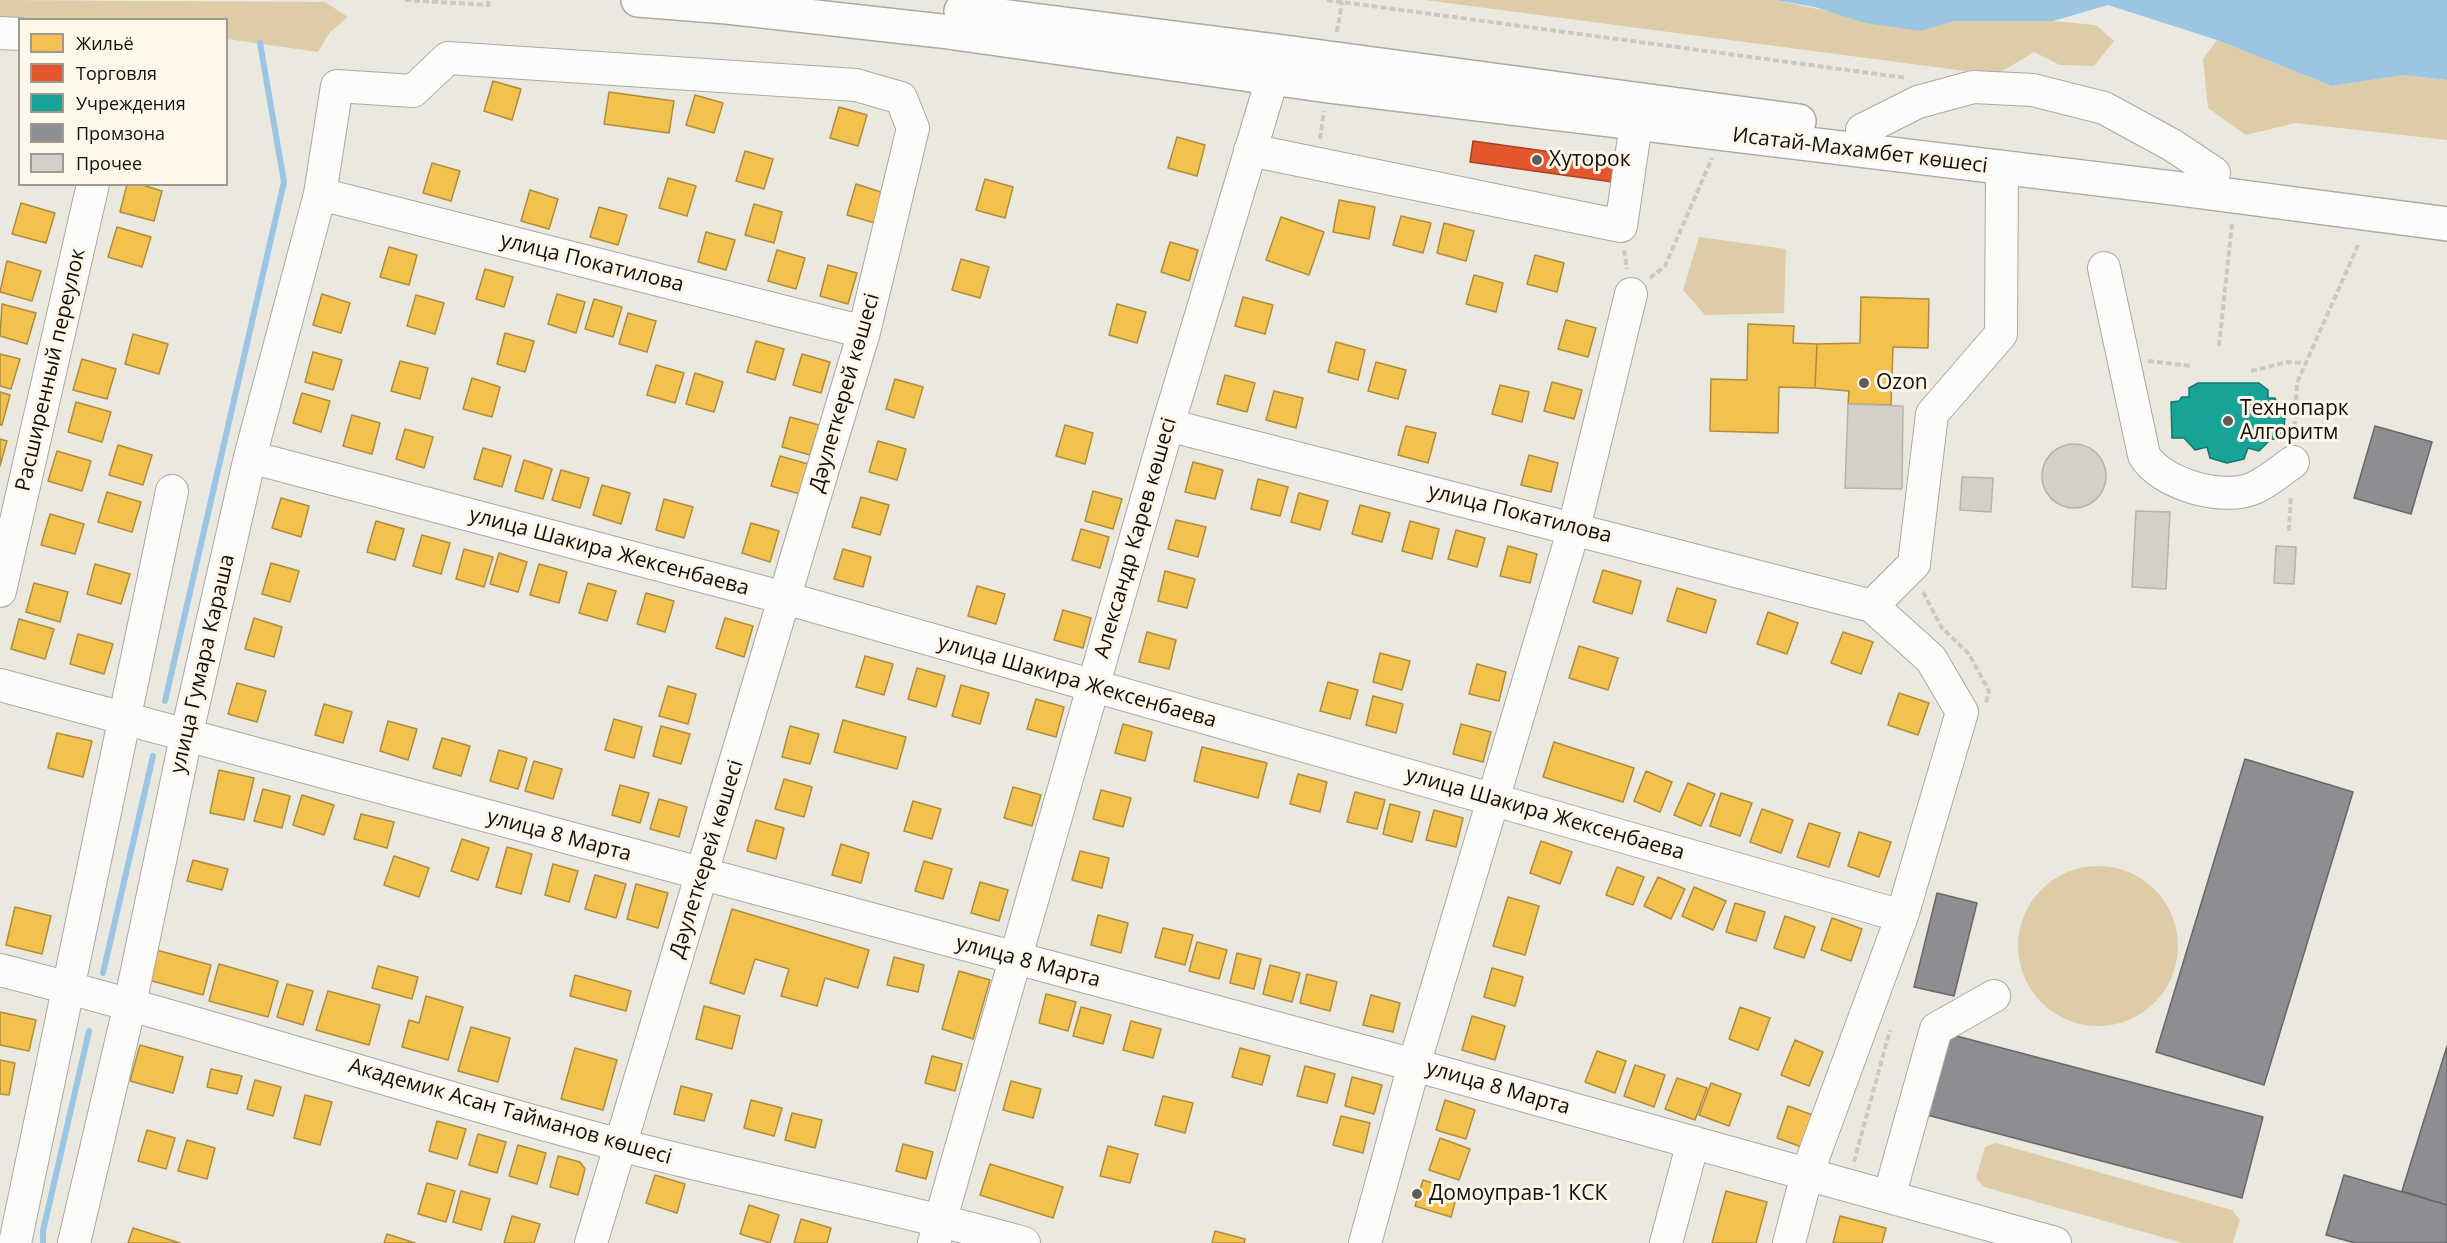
<!DOCTYPE html>
<html>
<head>
<meta charset="utf-8">
<style>
	body { margin:0 }
	#map { position:relative; width:2447px; height:1243px; overflow:hidden; background:#ebe8e0; font-family:"Open Sans",sans-serif }
	canvas { display:block }
	.legend { position:absolute; left:18px; top:18px; width:210px; height:168px; box-sizing:border-box; background:#fdf6e9; border:2px solid #9f9a91; margin:0; padding:8px 10px; list-style:none; font-size:18px; color:#13110c }
	.legend li { display:flex; align-items:center; gap:12px; height:30px }
	.legend b { width:30px; border:2px solid #9f9a91 }
</style>
</head>
<body>
<div id="map">
<canvas width="2447" height="1243"></canvas>
<ul class="legend">
<li><b style="height:16px;background:#f2c14e"></b>Жильё</li>
<li><b style="height:16px;background:#e4572e"></b>Торговля</li>
<li><b style="height:16px;background:#17a398"></b>Учреждения</li>
<li><b style="height:16px;background:#8d8d92"></b>Промзона</li>
<li><b style="height:16px;background:#d3d0ca"></b>Прочее</li>
</ul>
</div>
<script>
const g = document.querySelector('canvas').getContext('2d');
g.lineJoin = 'round';
function paint(path, color) { g.fillStyle = color; g.fill(path, 'evenodd'); }
function strokePath(path, color, width, dash) { g.strokeStyle = color; g.lineWidth = width; g.lineCap = dash ? 'butt' : 'round'; g.setLineDash(dash || []); g.stroke(path); }
function label(font, color, halo, rows, align = 'center') {
  g.font = font + ' "Open Sans",sans-serif'; g.lineWidth = 6; g.setLineDash([]); g.textBaseline = 'middle'; g.strokeStyle = halo; g.fillStyle = color; for (const [text, x, y, turn = 0] of rows) {
    g.save(); g.translate(x, y); g.rotate((+turn || 0) * Math.PI / 180); g.textAlign = isNaN(turn) ? turn : align; if (halo) g.strokeText(text, 0, 0); g.fillText(text, 0, 0); g.restore();
  }
}
paint(new Path2D(`
	M0 0 325 2 348 17 330 32 318 52 227 39 226 20H20L0 27Z
	M1425 0H1775L1921 31 1955 21H2053L2096 25 2114 41 2094 66 2060 65 2034 52 1996 75Z
	M2217 40 2332 86 2403 75 2447 80V140L2295 123 2246 135 2208 108 2203 59Z
	M1699 237 1786 249 1784 313 1705 315 1683 290Z
	M2018 946a80 80 0 1 1 160 0a80 80 0 1 1-160 0Z
	M1996 1143 2232 1210 2240 1220 2233 1243H2183L1984 1187 1976 1178 1985 1147Z`), '#decca8');
paint(new Path2D(`
	M1775 0H2447V80L2403 75 2332 86 2217 40 2108 5 2053 21H1955L1921 31 1865 23 1815 7Z`), '#9ac6e3');
const homes = new Path2D(`
	M493 81 521 89 512 120 484 111Z
	M609 92 674 101 669 133 604 124Z
	M695 95 723 103 714 133 686 125Z
	M839 107 867 115 858 146 830 138Z
	M1177 137 1205 145 1197 176 1168 168Z
	M745 151 773 159 764 189 736 181Z
	M432 163 460 171 451 201 423 193Z
	M668 178 696 186 687 216 659 208Z
	M985 179 1013 187 1005 218 976 210Z
	M127 184H139L162 191 154 221 120 212Z
	M856 184 884 193 875 223 847 215Z
	M530 190 558 199 549 229 521 221Z
	M1339 200 1375 207 1369 239 1333 232Z
	M21 203 55 213 46 243 12 234Z
	M754 204 782 212 774 243 745 235Z
	M599 207 627 215 618 245 590 237Z
	M1401 216 1431 223 1423 253 1393 245Z
	M1281 217 1324 232 1309 275 1266 260Z
	M1444 223 1474 231 1466 261 1437 253Z
	M117 227 151 237 142 267 108 257Z
	M706 232 735 240 726 270 698 262Z
	M1170 242 1198 250 1189 281 1161 272Z
	M389 247 417 255 409 285 380 277Z
	M777 250 805 258 796 289 768 281Z
	M1535 255 1564 263 1557 292 1527 284Z
	M961 259 989 267 980 298 952 290Z
	M7 261 41 271 32 301 0 292Z
	M828 265 857 273 848 304 820 296Z
	M485 269 513 277 504 307 476 299Z
	M1474 275 1503 283 1496 312 1466 304Z
	M322 294 350 303 341 333 313 325Z
	M557 294 585 302 576 333 548 324Z
	M416 295 444 303 435 334 407 326Z
	M1243 297 1273 305 1265 334 1235 326Z
	M1861 297 1929 299 1928 348 1893 347 1891 405 1848 404 1849 391 1815 388 1817 344 1860 343Z
	M594 299 622 307 613 337 585 329Z
	M2 304 36 313 27 344 0 336Z
	M1117 304 1146 312 1137 343 1109 335Z
	M628 313 656 321 647 352 619 344Z
	M1566 320 1596 328 1588 357 1558 349Z
	M1748 324 1794 326 1793 343 1817 344 1815 388 1779 387 1778 433 1710 431 1711 379 1747 380Z
	M505 333 534 341 525 372 497 364Z
	M133 334 168 344 159 374 125 364Z
	M756 341 784 349 775 380 747 372Z
	M1336 342 1365 350 1358 380 1328 372Z
	M313 352 342 360 333 390 305 382Z
	M0 354 20 359 11 389 0 386Z
	M802 354 830 362 821 393 793 385Z
	M82 359 116 369 107 399 73 390Z
	M400 361 428 368 420 399 391 391Z
	M1376 362 1406 370 1398 399 1368 391Z
	M656 365 684 373 675 403 647 395Z
	M695 373 723 382 714 412 686 404Z
	M1225 375 1255 383 1247 412 1217 404Z
	M472 378 500 387 492 417 463 409Z
	M895 379 923 387 914 418 886 409Z
	M1552 382 1582 390 1574 419 1544 411Z
	M1500 385 1529 392 1522 422 1492 414Z
	M1274 391 1303 398 1296 428 1266 420Z
	M0 392 10 395 2 425H0Z
	M302 393 330 401 321 432 293 423Z
	M76 402 111 412 102 442 68 432Z
	M352 415 380 423 372 454 343 446Z
	M790 417 819 425 810 455 782 447Z
	M1065 425 1093 433 1085 464 1056 456Z
	M1406 426 1436 433 1428 463 1398 455Z
	M405 429 433 437 424 468 396 459Z
	M0 439 7 441 0 466Z
	M878 441 906 449 897 480 869 472Z
	M118 445 152 455 143 485 109 475Z
	M483 448 511 456 502 487 474 479Z
	M57 451 91 461 82 491 48 481Z
	M1529 455 1558 463 1551 492 1521 485Z
	M780 456 808 464 800 494 771 486Z
	M524 460 552 469 543 499 515 491Z
	M1193 462 1223 470 1215 499 1185 492Z
	M561 470 589 478 580 508 552 500Z
	M1258 479 1288 487 1280 516 1251 509Z
	M602 485 630 493 621 524 593 515Z
	M1093 491 1122 499 1113 529 1085 521Z
	M107 492 141 502 132 532 98 522Z
	M1299 493 1328 501 1320 530 1291 522Z
	M861 497 889 505 880 535 852 527Z
	M281 498 309 506 301 537 272 528Z
	M664 499 693 507 684 538 656 530Z
	M1360 505 1390 513 1382 542 1352 534Z
	M50 514 84 524 75 554 41 545Z
	M1176 520 1206 527 1198 557 1168 549Z
	M376 521 404 529 395 560 367 552Z
	M1410 521 1439 529 1432 559 1402 551Z
	M751 523 779 531 770 562 742 553Z
	M1081 529 1109 537 1100 568 1072 560Z
	M1456 530 1485 538 1477 567 1448 559Z
	M422 535 450 543 441 574 413 566Z
	M1508 546 1537 554 1530 583 1500 576Z
	M464 549 493 557 484 587 456 579Z
	M843 549 871 557 863 587 834 579Z
	M499 553 527 562 518 592 490 584Z
	M271 563 299 571 290 602 262 594Z
	M95 564 130 574 121 604 87 594Z
	M539 564 567 572 559 603 530 595Z
	M1603 570 1641 581 1632 614 1593 602Z
	M1165 571 1195 579 1187 608 1158 601Z
	M34 583 68 592 60 622 26 612Z
	M588 583 616 591 607 621 579 613Z
	M977 586 1005 594 996 624 968 616Z
	M1677 588 1716 600 1706 633 1667 621Z
	M646 593 674 601 665 632 637 624Z
	M1063 610 1091 618 1083 648 1054 640Z
	M1768 612 1798 623 1787 654 1757 644Z
	M254 618 282 627 274 657 245 649Z
	M725 618 753 626 744 657 716 648Z
	M19 619 54 629 45 659 11 649Z
	M1147 632 1176 640 1169 669 1139 662Z
	M1843 632 1873 642 1861 674 1831 663Z
	M78 634 113 644 104 674 70 664Z
	M1579 646 1618 658 1608 690 1569 678Z
	M1380 653 1410 661 1402 690 1373 682Z
	M865 656 893 664 884 695 856 687Z
	M1477 664 1506 672 1499 701 1469 694Z
	M917 668 945 676 936 707 908 699Z
	M1328 682 1358 690 1350 719 1320 711Z
	M237 683 266 691 257 722 228 714Z
	M961 685 989 693 980 724 952 716Z
	M668 686 696 694 688 724 659 716Z
	M1899 693 1929 703 1918 735 1888 725Z
	M1373 696 1403 704 1396 733 1366 725Z
	M1036 699 1064 707 1056 737 1027 729Z
	M324 704 352 712 343 743 315 735Z
	M614 719 642 727 634 758 605 750Z
	M843 720 906 737 897 769 834 752Z
	M388 721 417 729 408 760 380 751Z
	M1123 724 1152 732 1145 761 1115 753Z
	M1461 724 1491 732 1483 762 1453 754Z
	M661 726 690 734 681 764 653 756Z
	M790 726 819 734 810 764 782 757Z
	M57 733 92 741 83 777 48 768Z
	M442 738 470 746 461 776 433 768Z
	M1554 742 1634 768 1623 802 1543 777Z
	M1202 747 1267 763 1258 798 1194 781Z
	M499 750 527 758 518 789 490 781Z
	M534 761 562 769 553 799 525 791Z
	M219 770 254 778 244 820 210 813Z
	M1646 771 1672 782 1660 812 1634 801Z
	M1298 774 1327 782 1320 812 1290 804Z
	M784 779 812 787 804 817 775 809Z
	M1688 783 1715 794 1701 826 1674 815Z
	M620 785 649 793 640 823 612 815Z
	M1013 787 1041 795 1032 826 1004 818Z
	M263 789 290 796 282 828 254 821Z
	M1101 790 1131 798 1123 827 1093 819Z
	M1355 792 1385 800 1377 829 1347 822Z
	M1721 793 1752 803 1740 836 1710 826Z
	M302 795 334 805 324 835 293 825Z
	M659 799 687 807 679 837 650 829Z
	M913 801 941 809 932 839 904 831Z
	M1390 804 1420 812 1412 842 1383 834Z
	M1762 809 1793 820 1781 853 1750 842Z
	M1434 810 1463 818 1456 847 1426 840Z
	M361 814 394 822 387 848 354 839Z
	M756 820 784 828 776 859 747 851Z
	M1809 823 1840 833 1829 867 1797 857Z
	M1859 832 1891 842 1879 877 1848 866Z
	M462 839 489 848 478 880 451 871Z
	M1541 841 1572 852 1560 884 1530 873Z
	M841 844 869 853 861 883 832 875Z
	M507 847 532 854 521 894 496 887Z
	M1080 851 1109 858 1102 888 1072 880Z
	M394 856 429 868 419 897 384 885Z
	M193 860 228 869 222 890 187 881Z
	M924 861 952 869 943 899 915 891Z
	M553 864 578 871 569 902 545 895Z
	M1617 867 1644 877 1633 905 1606 895Z
	M595 875 626 884 616 918 585 909Z
	M1658 877 1685 889 1671 919 1644 906Z
	M980 882 1008 890 999 921 971 913Z
	M636 884 668 893 658 928 627 919Z
	M1694 887 1726 901 1713 930 1682 916Z
	M1508 897 1539 906 1525 955 1493 946Z
	M1735 903 1765 912 1756 941 1726 932Z
	M15 907 51 916 42 954 6 945Z
	M732 909 869 950 858 988 825 978 817 1006 781 996 789 969 755 959 744 994 710 983Z
	M1098 915 1128 923 1121 953 1091 945Z
	M1785 916 1815 927 1804 958 1774 948Z
	M1832 918 1862 929 1851 961 1821 950Z
	M1163 928 1193 935 1185 965 1155 957Z
	M1197 942 1227 950 1219 979 1189 971Z
	M153 949 211 965 203 995 145 979Z
	M1237 953 1261 959 1254 989 1230 983Z
	M894 957 924 965 918 992 887 985Z
	M219 964 278 981 268 1017 209 1001Z
	M1270 965 1300 973 1292 1002 1263 994Z
	M378 966 418 977 412 999 372 988Z
	M1492 968 1523 977 1515 1006 1484 997Z
	M959 971 990 980 973 1039 942 1029Z
	M1307 974 1337 982 1330 1011 1300 1003Z
	M575 975 631 991 626 1011 570 996Z
	M287 984 313 991 303 1025 277 1017Z
	M328 991 380 1005 369 1045 316 1030Z
	M1046 994 1076 1002 1068 1031 1039 1023Z
	M1371 995 1400 1003 1393 1032 1363 1025Z
	M426 996 463 1007 448 1060 402 1047 409 1020 419 1023Z
	M704 1006 740 1016 732 1049 696 1039Z
	M1081 1007 1111 1015 1103 1044 1073 1036Z
	M1740 1007 1770 1018 1758 1050 1729 1039Z
	M0 1012 36 1020 29 1051 0 1045Z
	M1472 1016 1505 1026 1495 1060 1462 1050Z
	M1131 1021 1161 1029 1153 1058 1123 1050Z
	M471 1027 510 1038 498 1082 458 1071Z
	M1795 1040 1823 1052 1809 1086 1781 1075Z
	M140 1045 183 1057 173 1093 130 1081Z
	M575 1048 617 1060 603 1110 561 1099Z
	M1240 1048 1270 1056 1262 1085 1232 1077Z
	M1597 1051 1626 1061 1615 1093 1585 1082Z
	M932 1056 962 1064 955 1091 925 1083Z
	M0 1060 15 1063 9 1095 0 1094Z
	M1635 1065 1665 1075 1654 1107 1624 1096Z
	M1305 1066 1335 1074 1327 1103 1297 1096Z
	M211 1069 242 1076 237 1094 207 1087Z
	M1352 1077 1382 1085 1374 1114 1345 1106Z
	M1677 1078 1707 1088 1695 1120 1665 1109Z
	M255 1080 281 1087 273 1116 247 1109Z
	M1011 1081 1041 1089 1033 1118 1003 1110Z
	M1711 1083 1741 1094 1729 1126 1699 1115Z
	M681 1086 712 1094 704 1121 674 1114Z
	M305 1095 332 1102 320 1145 294 1138Z
	M1163 1096 1193 1103 1185 1133 1155 1125Z
	M751 1100 782 1108 774 1136 744 1128Z
	M1445 1100 1475 1110 1466 1139 1436 1130Z
	M1788 1106 1818 1117 1807 1149 1777 1138Z
	M792 1113 822 1120 815 1148 785 1140Z
	M1341 1116 1370 1123 1363 1153 1333 1145Z
	M437 1121 466 1129 457 1159 429 1151Z
	M147 1130 175 1138 166 1169 138 1161Z
	M478 1134 506 1142 497 1173 469 1165Z
	M1440 1138 1470 1149 1459 1180 1429 1170Z
	M187 1140 215 1148 207 1179 178 1171Z
	M903 1144 933 1152 926 1179 896 1171Z
	M518 1145 546 1153 537 1184 509 1176Z
	M1108 1146 1138 1154 1130 1183 1100 1176Z
	M558 1156 580 1162 585 1169 578 1195 550 1187Z
	M990 1164 1063 1187 1053 1218 980 1195Z
	M655 1175 685 1184 677 1213 646 1203Z
	M1423 1180 1458 1191 1451 1217 1415 1206Z
	M427 1183 455 1191 446 1222 418 1214Z
	M461 1191 490 1199 481 1230 453 1222Z
	M1726 1191 1767 1202 1756 1243H1712Z
	M749 1205 779 1215 770 1243 740 1234Z
	M512 1216 540 1224 534 1243H504Z
	M1840 1216 1886 1228 1882 1243H1833Z
	M801 1219 831 1228 827 1243H794Z
	M133 1228 180 1243H128Z
	M1215 1231 1245 1239 1244 1243H1212Z
	M387 1234 415 1243H384Z`);
paint(homes, '#f2c14e');
strokePath(homes, '#af8c3a', 1.5);
const shops = new Path2D(`
	M1473 141 1616 161 1613 182 1470 162Z`);
paint(shops, '#e4572e');
strokePath(shops, '#a54224', 1.5);
const public = new Path2D(`
	M2198 383H2259L2268 390V398H2275L2277 403 2286 404 2283 440 2271 439 2259 451 2248 448 2244 459 2227 463 2210 458 2207 447 2195 450 2184 438H2172L2171 402 2179 401 2182 397H2189V388Z`);
paint(public, '#17a398');
strokePath(public, '#16776e', 1.5);
const industry = new Path2D(`
	M2375 426 2432 442 2411 514 2354 498Z
	M2245 759 2353 792 2264 1085 2156 1052Z
	M1937 893 1977 903 1954 996 1914 987Z
	M1949 1034 2263 1117 2242 1198 1927 1115Z
	M2447 1046V1205L2402 1191Z
	M2344 1175 2447 1205V1243H2355L2326 1235Z`);
paint(industry, '#8d8d92');
strokePath(industry, '#68686a', 1.5);
strokePath(new Path2D(`
	M165 701 284 182 260 43
	M103 973 153 756
	M43 1243V1231L89 1031`), '#9ac6e3', 6);
const building = new Path2D(`
	M1848 404 1903 406 1902 489 1845 488Z
	M2042 476a32 32 0 1 1 64 0a32 32 0 1 1-64 0Z
	M1962 477 1993 478 1991 512 1960 510Z
	M2136 511 2170 512 2166 589 2132 587Z
	M2276 546 2296 547 2294 584 2274 583Z`);
paint(building, '#d3d0ca');
strokePath(building, '#b5b2ad', 1.5);
const minor = new Path2D(`
	M0 33 20 34
	M1862 130 1918 102 1973 87 2033 90 2104 108 2172 145 2214 173
	M1250 150 1621 226 1636 124
	M320 194 864 332
	M2104 268 2144 455C2160 484 2224 502 2254 488 2268 482 2280 471 2293 462
	M1168 425 1872 606 1931 659 1962 712 1902 916 1807 1174 1789 1243
	M250 457 785 598 1902 916
	M0 591 93 184
	M1872 606 1914 564 1932 414 2001 334 2002 167
	M0 685 1414 1065 2055 1243
	M0 970C208 1023 412 1090 620 1145 754 1180 890 1205 1024 1243
	M1889 1197 1936 1029 1994 996
	M15 1243 172 491
	M74 1243 130 1004 186 737 250 457 320 194 337 86 413 91 448 58 856 85 901 98 913 128 864 332 591 1243
	M934 1243 1168 425 1273 76
	M1365 1243 1414 1065 1574 528 1631 294
	M1666 1243 1693 1142`);
const major = new Path2D(`
	M638 0 727 7 941 31 1328 86 2173 188 2447 224
	M961 11 1277 51 1799 121`);
strokePath(minor, '#aba8a3', 34);
strokePath(major, '#aba8a3', 36);
strokePath(new Path2D(`
	M405 0 488 5 489 0
	M1327 0 1907 78
	M1337 32 1342 2
	M1320 139 1324 111
	M1624 250 1627 269
	M1650 278 1665 266 1712 158
	M2219 346 2232 224
	M2148 361 2192 366
	M2251 371 2287 362 2306 363
	M2294 436 2297 383 2359 243
	M2289 531 2291 495
	M1923 592 1942 628 1969 654 1989 691 1986 703
	M1854 1162 1890 1030`), '#c9c8c6', 4, [6, 3]);
strokePath(minor, '#fcfcfa', 32);
strokePath(major, '#fcfcfa', 33);
for (const [x, y, r, color] of [
	[1537,160,6,"#5f5c56"],
	[1864,383,6,"#5f5c56"],
	[2228,421,6,"#5f5c56"],
	[1417,1194,6,"#5f5c56"]
]) { const dot = new Path2D(); dot.arc(x, y, r, 0, 2 * Math.PI); g.fillStyle = color; g.fill(dot); strokePath(dot, '#fdf6e9', 2); }
label('21px', '#13110c', '#fdf6e9', [
	["Исатай-Махамбет көшесі",1860,151,7],
	["улица Покатилова",592,263,14],
	["Расширенный переулок",51,370,-77],
	["Дәулеткерей көшесі",845,393,-74],
	["улица Покатилова",1520,514,14],
	["Александр Карев көшесі",1136,538,-74],
	["улица Шакира Жексенбаева",609,552,15],
	["улица Гумара Караша",203,664,-77],
	["улица Шакира Жексенбаева",1077,682,16],
	["улица Шакира Жексенбаева",1545,814,16],
	["улица 8 Марта",559,836,15],
	["Дәулеткерей көшесі",707,859,-73],
	["улица 8 Марта",1028,962,15],
	["улица 8 Марта",1498,1088,16],
	["Академик Асан Тайманов көшесі",510,1112,16]
]);
label('21px', '#13110c', '#fdf6e9', [
	["Хуторок",1549,160],
	["Ozon",1876,383],
	["Технопарк",2240,409],
	["Алгоритм",2240,433],
	["Домоуправ-1 КСК",1429,1194]
], 'left');
</script>
</body>
</html>
